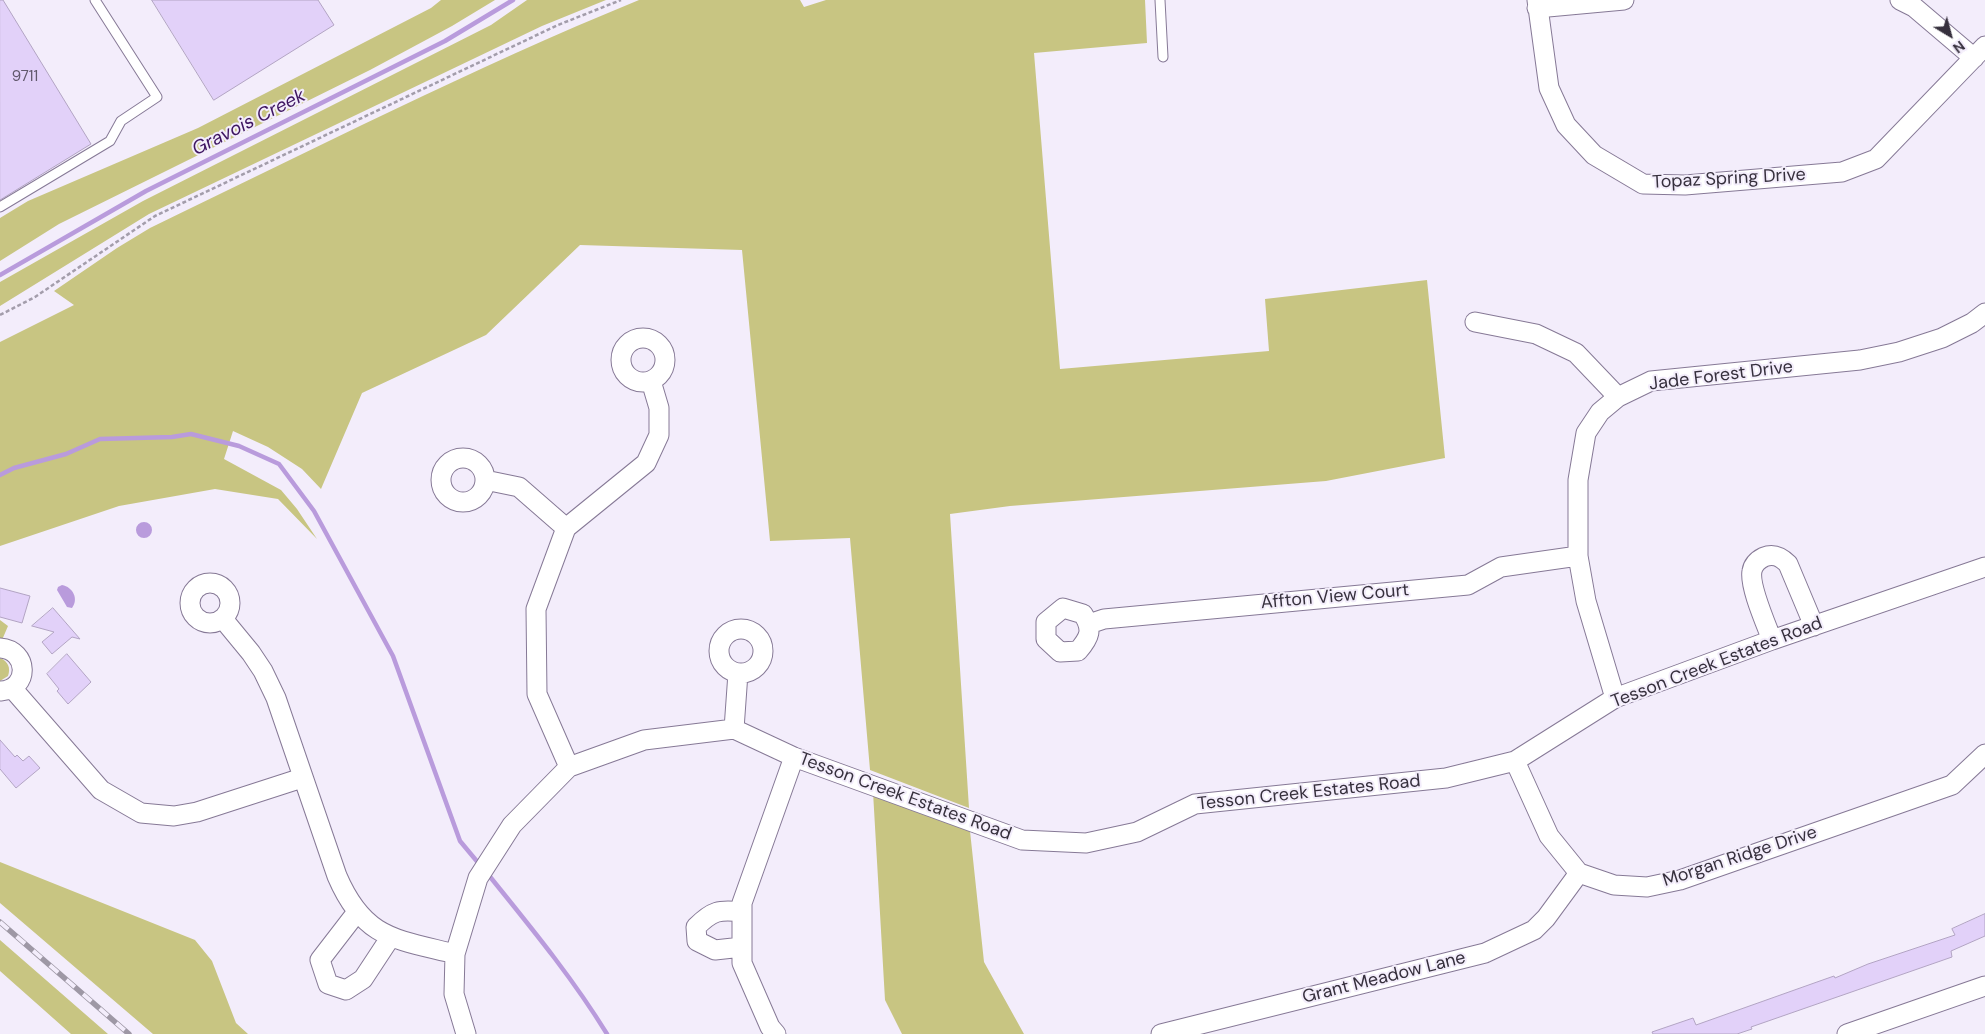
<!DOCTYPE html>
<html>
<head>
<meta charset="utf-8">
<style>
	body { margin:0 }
	#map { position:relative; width:1985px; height:1034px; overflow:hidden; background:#f3edfb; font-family:"DM Sans",sans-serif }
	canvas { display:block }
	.north { position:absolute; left:1925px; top:10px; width:50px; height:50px; -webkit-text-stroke:4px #f3edfb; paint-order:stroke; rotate:143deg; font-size:14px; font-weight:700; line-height:20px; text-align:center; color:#36303d }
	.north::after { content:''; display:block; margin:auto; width:18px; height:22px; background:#36303d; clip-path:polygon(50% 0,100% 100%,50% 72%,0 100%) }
</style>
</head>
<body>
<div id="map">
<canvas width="1985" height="1034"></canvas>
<div class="north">N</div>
</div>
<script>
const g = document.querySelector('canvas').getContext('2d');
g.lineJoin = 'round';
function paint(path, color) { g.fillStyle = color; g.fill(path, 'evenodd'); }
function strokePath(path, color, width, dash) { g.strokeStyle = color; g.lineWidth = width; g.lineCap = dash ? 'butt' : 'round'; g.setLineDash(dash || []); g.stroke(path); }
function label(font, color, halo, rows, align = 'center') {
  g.font = font + ' "DM Sans",sans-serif'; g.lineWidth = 4; g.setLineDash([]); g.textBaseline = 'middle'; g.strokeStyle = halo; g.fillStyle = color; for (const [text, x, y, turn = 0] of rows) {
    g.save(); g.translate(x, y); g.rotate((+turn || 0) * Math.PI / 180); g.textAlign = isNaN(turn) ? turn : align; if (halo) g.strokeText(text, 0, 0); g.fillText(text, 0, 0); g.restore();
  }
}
paint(new Path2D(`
	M441 0H495L452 26 370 70 59 224 0 261V218L28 201 198 128 431 8Z
	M527 0H606L542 26 149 214 0 306V282L143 201 491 25Z
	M639 0H800L804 7 826 0H1145L1147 43 1034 53 1060 369 1269 351 1265 299 1427 280 1445 458 1326 481 1010 506 950 514 969 808 870 770 850 538 770 541 742 250 580 245 486 335 362 393 321 489 302 469 268 447 233 431 224 459 281 490 297 509 317 539 278 499 215 489 119 506 0 546V342L74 305 54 291 117 248 150 228C312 150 473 68 639 0Z
	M0 620 8 626 2 640H0Z
	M0 658C8 661 11 668 8 676L0 681Z
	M873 792 970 831 984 962 1024 1034H902L885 1000Z
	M0 862 195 940 212 961 236 1023 248 1034H153L0 903Z
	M0 940 108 1034H71L0 971Z`), '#c8c582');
paint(new Path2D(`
	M136 530a8 8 0 1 1 16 0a8 8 0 1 1-16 0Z
	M62 585C73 587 79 599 72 608L67 607 57 590 58 587Z`), '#b99bdc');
strokePath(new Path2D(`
	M0 275 146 191 445 41 513 0
	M0 475 14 468 66 454 100 439 172 437 191 434 239 446 279 464 314 511 393 656 460 841 480 865
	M487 873C529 925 572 977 607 1034`), '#b99bdc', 4.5);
const building = new Path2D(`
	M0 0H3L91 144 0 200Z
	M152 0H318L334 25 214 100Z
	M0 588 30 596 22 623 0 617Z
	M53 608 80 639 72 637 52 654 42 642 54 632 32 626Z
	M67 654 91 682 68 704 57 691 59 689 47 674Z
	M0 740 15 757 17 755 23 761 29 756 40 768 16 788 0 769Z
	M1985 914V936L1951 951 1952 957 1751 1027 1752 1029 1737 1034H1653L1652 1032 1693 1018 1696 1025 1817 982 1834 976 1835 978 1868 964 1955 935 1952 929Z`);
paint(building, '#e2d1f9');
strokePath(building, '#b2a4c3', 1);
const service = new Path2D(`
	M1160 0 1163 57
	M0 207 110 141 121 121 157 97 95 0`);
const minor = new Path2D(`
	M1537 0 1549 88 1566 125 1594 155 1643 184 1685 185 1842 172 1876 159 1985 46
	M1900 0 1914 7 1974 58
	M1537 8 1624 0
	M1475 322 1536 334 1576 353 1618 397
	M621 360a22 22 0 1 1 44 0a22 22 0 1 1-44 0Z
	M441 480a22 22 0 1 1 44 0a22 22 0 1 1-44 0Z
	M485 480 519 487 566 528
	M190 603a20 20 0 1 1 40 0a20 20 0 1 1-40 0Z
	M1063 608 1083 614C1093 630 1090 637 1078 651L1060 652 1046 639V622Z
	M223 619 251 653 263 671 276 698 337 876C364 939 395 939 455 954
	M1089 624 1104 619 1468 585 1501 567 1578 556
	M719 651a22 22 0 1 1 44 0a22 22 0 1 1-44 0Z
	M1772 640C1766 624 1749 586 1752 571 1753 565 1758 560 1764 557 1774 553 1781 557 1788 564L1814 626
	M0 648C29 650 30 689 1 691
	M12 688 101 790 141 813 174 816 197 812 302 778
	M1615 698 1586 601 1578 556V480L1586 433 1600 412 1618 397 1651 381 1860 360 1899 352 1942 338 1972 323 1985 313
	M734 729 738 673
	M1515 761 1549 836 1579 873 1614 885 1647 887 1680 880 1952 785 1985 754
	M569 767 537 694 536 609 566 528 646 463 659 435V408L651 381
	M357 912 320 960 328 984 346 990 363 979 390 938
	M742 912C719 909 712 911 696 927L697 941 715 950 742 947
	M466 1034 454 994 455 954 478 878 512 825 569 767 644 740 734 729 794 757 1022 840 1086 843 1137 832 1195 804 1446 778 1515 761 1615 698 1772 640 1985 567
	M776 1034 770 1027 742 963V903L794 757
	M1161 1034 1485 953 1534 930 1546 918 1579 873
	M1847 1034 1985 986`);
strokePath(service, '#867996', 11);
strokePath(minor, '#867996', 21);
strokePath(new Path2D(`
	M0 315 35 297 155 216 558 25 621 0`), '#a39dab', 2.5, [4, 2.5]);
strokePath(service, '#fff', 9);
strokePath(minor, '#fff', 19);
const rail = new Path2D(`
	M0 922 129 1034`);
strokePath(rail, '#9e98a5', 5.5);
strokePath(rail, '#f3edfb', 4, [11]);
label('15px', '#61586c', null, [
	["9711",25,77]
]);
label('18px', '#36303d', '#f3edfb', [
	["Topaz Spring Drive",1729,179,-3],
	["Jade Forest Drive",1721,376,-7],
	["Affton View Court",1335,597,-5],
	["Tesson Creek Estates Road",1717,663,-21],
	["Tesson Creek Estates Road",1309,793,-6],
	["Tesson Creek Estates Road",905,797,20],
	["Morgan Ridge Drive",1740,857,-18],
	["Grant Meadow Lane",1384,978,-14]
]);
label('italic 19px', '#3e1561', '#f3edfb', [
	["Gravois Creek",249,123,-27]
]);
</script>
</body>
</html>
